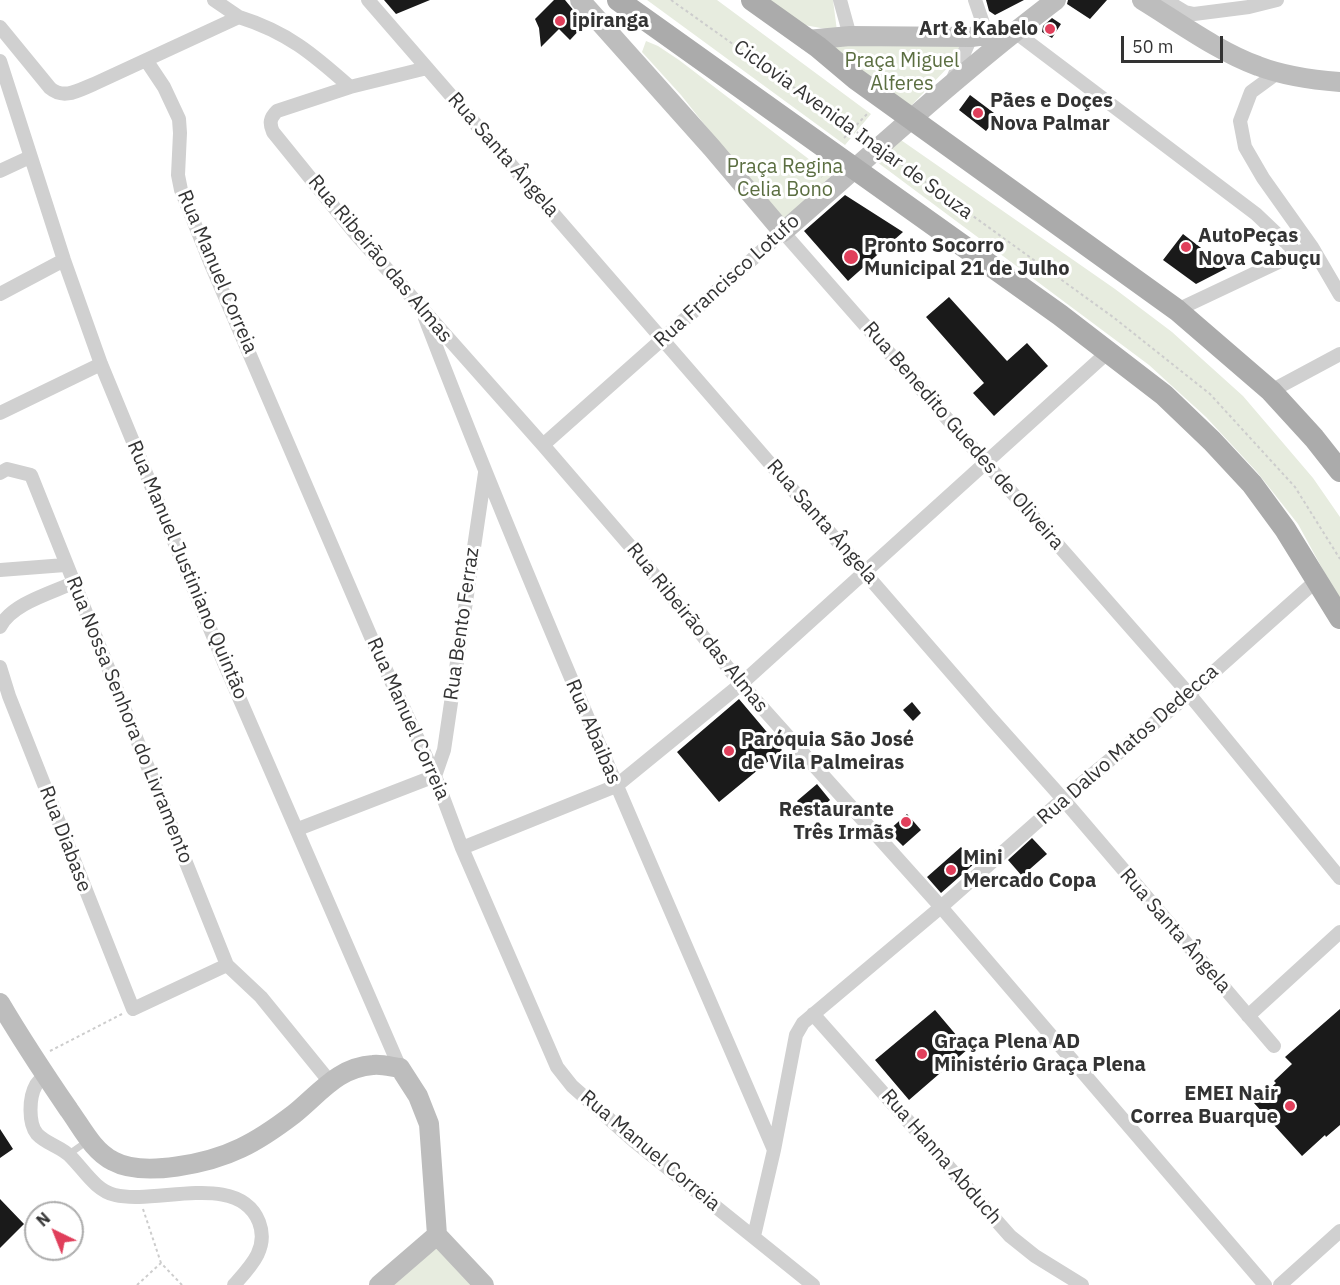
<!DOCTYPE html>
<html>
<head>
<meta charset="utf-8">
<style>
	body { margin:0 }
	#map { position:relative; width:1340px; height:1285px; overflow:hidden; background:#fff; font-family:"IBM Plex Sans",sans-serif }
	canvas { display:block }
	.north { position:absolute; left:24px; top:1201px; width:60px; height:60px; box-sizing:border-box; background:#fff; border:2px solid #adadad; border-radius:50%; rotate:317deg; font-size:16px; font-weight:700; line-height:24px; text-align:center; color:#333 }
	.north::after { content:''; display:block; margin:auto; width:21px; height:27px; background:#e03f5b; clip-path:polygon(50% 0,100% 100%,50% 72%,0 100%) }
	.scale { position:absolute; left:1121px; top:36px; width:102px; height:27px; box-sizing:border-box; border:3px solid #333; border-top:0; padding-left:8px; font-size:18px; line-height:21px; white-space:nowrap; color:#333; -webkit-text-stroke:4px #fff; paint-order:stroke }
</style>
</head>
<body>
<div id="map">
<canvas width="1340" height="1285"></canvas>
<div class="north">N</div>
<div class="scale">50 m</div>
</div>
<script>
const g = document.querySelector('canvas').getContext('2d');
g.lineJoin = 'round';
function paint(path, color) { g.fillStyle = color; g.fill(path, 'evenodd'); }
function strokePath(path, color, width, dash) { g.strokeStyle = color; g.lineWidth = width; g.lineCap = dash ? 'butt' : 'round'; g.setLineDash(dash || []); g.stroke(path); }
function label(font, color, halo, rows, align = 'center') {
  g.font = font + ' "IBM Plex Sans",sans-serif'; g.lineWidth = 6; g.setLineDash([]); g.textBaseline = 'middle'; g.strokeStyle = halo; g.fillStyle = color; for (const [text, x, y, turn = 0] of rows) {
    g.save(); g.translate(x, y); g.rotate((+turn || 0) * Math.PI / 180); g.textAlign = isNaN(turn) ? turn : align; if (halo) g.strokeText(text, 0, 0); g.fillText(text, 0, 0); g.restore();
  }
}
paint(new Path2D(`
	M647 0H717L871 114 845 145Z
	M758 0H833L837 31 788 22Z
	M646 41 658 46 679 60 831 176 782 222 681 95 642 52Z
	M907 43 964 44 954 61 905 112 821 47Z
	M898 138 1115 289 1172 332 1243 396 1313 478 1340 517V601L1298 524 1257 472 1206 417 1149 365 873 159Z
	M437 1235 489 1285H381Z`), '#e7ecdf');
paint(new Path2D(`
	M384 0H430L396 14Z
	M554 0H565L585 24 570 40 559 29 541 47 539 28 535 19Z
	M986 0H1024L995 15 989 11Z
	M1068 0H1107L1090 19 1067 4Z
	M1052 18 1061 24 1052 38 1042 32 1043 26Z
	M970 95 998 116 986 131 959 110Z
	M845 195 903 232 848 281 804 231Z
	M1183 234 1227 268 1196 284 1163 260Z
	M949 297 1007 361 1027 343 1048 366 994 416 973 393 984 383 926 317Z
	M739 699 782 750 719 802 677 752Z
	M912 702 921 713 913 721 903 710Z
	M817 784 830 800 811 817 797 801Z
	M907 814 921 830 903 846 888 831Z
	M1032 838 1047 854 1022 876 1008 860Z
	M961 847 975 863 941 893 927 877Z
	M1340 1009V1125L1326 1137 1325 1135 1302 1156 1254 1103 1276 1083 1274 1081 1292 1064 1285 1057Z
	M935 1010 968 1049 909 1100 875 1060Z
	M0 1129 13 1149 0 1158Z
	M0 1199 24 1224 0 1248Z`), '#1a1a1a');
strokePath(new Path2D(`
	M671 0 865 138
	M844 138 869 112
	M891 157 1113 317 1210 394 1295 487 1340 559
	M819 164 814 168 822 177
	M50 1051 122 1014
	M143 1209 161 1263
	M137 1285 161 1263 182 1285`), '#cdcdcd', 2, [3, 3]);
strokePath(new Path2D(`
	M69 1154 89 1140`), '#d0d0d0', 7);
strokePath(new Path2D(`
	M214 0 239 17
	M368 0 989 716 1063 799 1274 1046
	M840 0 850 36
	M975 0 987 35
	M1165 0 1185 12 1194 14 1249 7 1277 0
	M0 27 50 88C64 100 79 90 94 84L239 17C287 32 313 54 350 87
	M1015 32 1256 214 1297 253
	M146 60 164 87 179 119 180 133 178 175 181 190 210 262 374 644 435 776 462 848 557 1067 572 1086 634 1141 813 1285
	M0 61 64 260 101 364 225 665 400 1068
	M427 68 350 87 277 111C270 118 269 123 273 132L354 232 543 445 643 561 741 684 941 907 1265 1285
	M1277 73 1251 92 1240 121 1245 147 1263 178 1312 247 1340 295
	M952 81 971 37
	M0 171 30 157
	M0 294 64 260
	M1177 310 1302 251
	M425 318C533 599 655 873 774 1150
	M1271 391 1340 354
	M0 413 101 364
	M543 445 783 232 1189 694 1340 878
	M0 473 7 469 31 475 227 965 261 997 330 1082
	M0 570 65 565
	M0 627C11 604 51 593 73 583
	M0 667 9 696 133 1009 227 965
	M298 829 435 776 444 750 485 473
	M462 848 616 786 741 684 1108 352
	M813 1014 1010 1236 1035 1256 1082 1285
	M1248 1016 1340 932
	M45 1075C42 1078 38 1082 36 1085 29 1097 28 1123 37 1134 46 1144 62 1147 71 1157 84 1170 96 1191 115 1195 157 1205 239 1171 259 1222 269 1248 251 1266 234 1285
	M754 1236 774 1150 796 1035 803 1023 941 907 1063 799 1189 694 1317 580
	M1280 1285 1340 1231`), '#d0d0d0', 14);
strokePath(new Path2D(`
	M580 0 712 148 783 232C873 153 961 72 1056 0
	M1142 0C1178 22 1219 52 1258 66 1284 76 1313 80 1340 82
	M807 40 850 36 971 37 987 35 996 47
	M0 1003C22 1040 45 1075 69 1110 82 1128 93 1151 113 1161 144 1178 210 1163 241 1148 260 1139 277 1127 294 1114 319 1094 338 1067 373 1065 382 1064 392 1067 400 1068L418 1096 429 1124 437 1235
	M437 1235 484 1285
	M379 1285 437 1235`), '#bdbdbd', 20);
strokePath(new Path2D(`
	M618 0 1060 315 1164 395 1212 441 1252 484 1285 529 1340 618
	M752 0 818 47 856 79 1177 310 1271 391 1314 438 1340 471`), '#ababab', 22);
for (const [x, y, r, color] of [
	[560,21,6,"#e03f5b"],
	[1050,29,6,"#e03f5b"],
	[978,113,6,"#e03f5b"],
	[1186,247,6,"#e03f5b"],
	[851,257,8,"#e03f5b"],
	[729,751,6,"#e03f5b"],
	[906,822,6,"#e03f5b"],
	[951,870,6,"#e03f5b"],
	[922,1054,6,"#e03f5b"],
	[1290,1106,6,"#e03f5b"]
]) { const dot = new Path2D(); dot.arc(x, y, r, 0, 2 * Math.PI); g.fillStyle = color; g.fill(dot); strokePath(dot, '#fff', 2); }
label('bold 20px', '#333', '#fff', [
	["ipiranga",572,21],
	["Art & Kabelo",1038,29,"right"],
	["Pães e Doçes",990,101],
	["Nova Palmar",990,124],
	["AutoPeças",1198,236],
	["Nova Cabuçu",1198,259],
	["Pronto Socorro",864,246],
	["Municipal 21 de Julho",864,269],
	["Paróquia São José",741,740],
	["de Vila Palmeiras",741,763],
	["Restaurante",894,810,"right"],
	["Três Irmãs",894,833,"right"],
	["Mini",963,858],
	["Mercado Copa",963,881],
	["Graça Plena AD",934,1042],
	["Ministério Graça Plena",934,1065],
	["EMEI Nair",1278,1094,"right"],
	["Correa Buarque",1278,1117,"right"]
], 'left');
label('20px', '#5b6e41', '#fff', [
	["Praça Miguel",902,61],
	["Alferes",902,84],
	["Praça Regina",785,167],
	["Celia Bono",785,190]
]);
label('20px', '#333', '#fff', [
	["Ciclovia Avenida Inajar de Souza",853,130,36],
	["Rua Santa Ângela",503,155,49],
	["Rua Ribeirão das Almas",380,259,50],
	["Rua Manuel Correia",217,272,67],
	["Rua Francisco Lotufo",727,281,-42],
	["Rua Benedito Guedes de Oliveira",963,436,49],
	["Rua Santa Ângela",822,522,49],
	["Rua Manuel Justiniano Quintão",187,570,67],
	["Rua Bento Ferraz",462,624,-82],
	["Rua Ribeirão das Almas",697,628,51],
	["Rua Manuel Correia",408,719,66],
	["Rua Nossa Senhora do Livramento",129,720,68],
	["Rua Abaibas",593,732,67],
	["Rua Dalvo Matos Dedecca",1128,745,-41],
	["Rua Diabase",65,839,69],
	["Rua Santa Ângela",1175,931,49],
	["Rua Manuel Correia",650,1151,40],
	["Rua Hanna Abduch",941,1157,49]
]);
</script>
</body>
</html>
